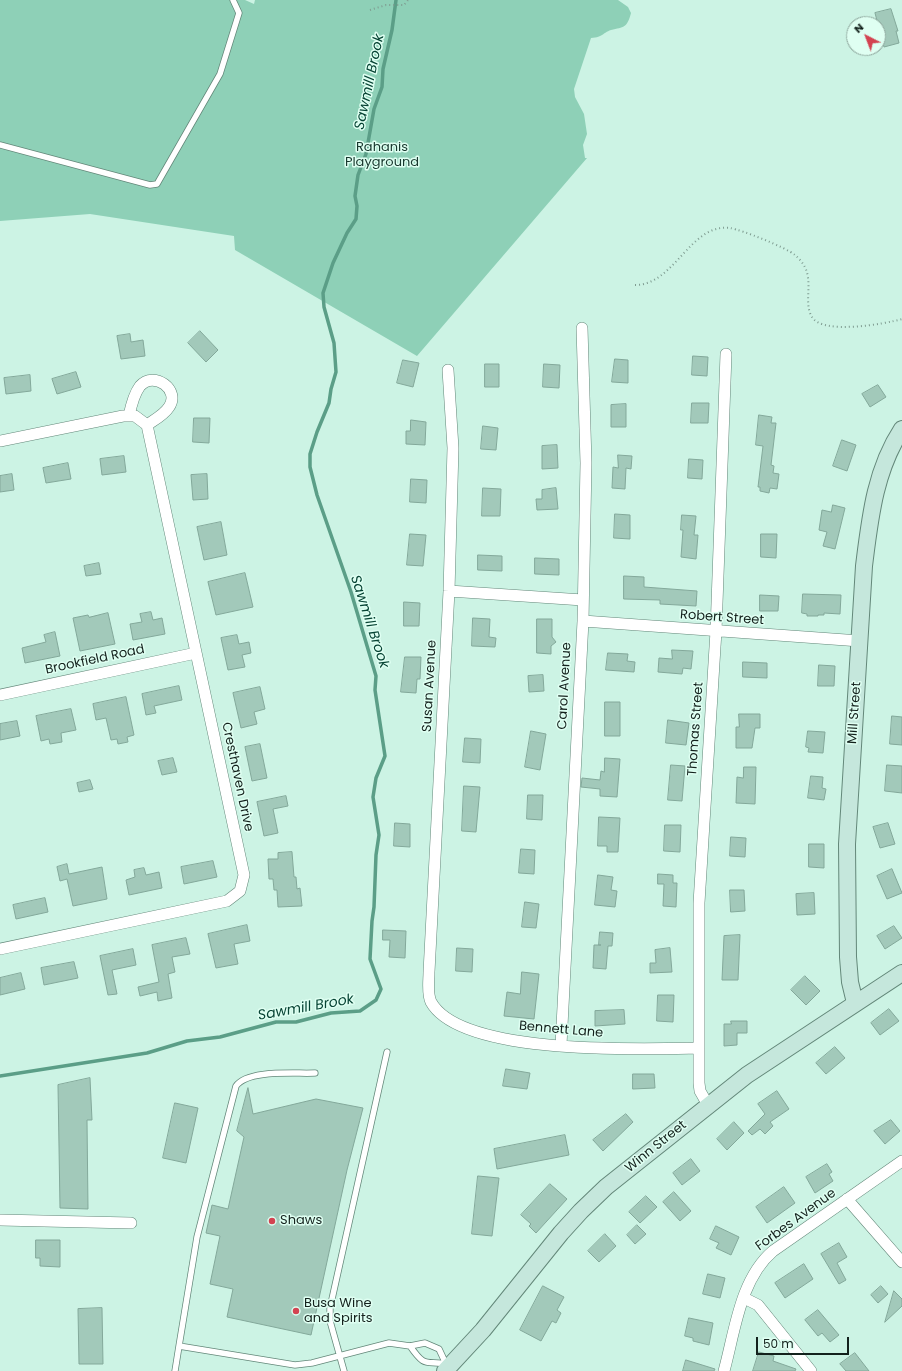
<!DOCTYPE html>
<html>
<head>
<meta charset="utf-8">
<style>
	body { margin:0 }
	#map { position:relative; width:902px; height:1371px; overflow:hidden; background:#ccf3e4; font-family:Poppins,sans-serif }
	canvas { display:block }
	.north { position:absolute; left:846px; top:16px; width:40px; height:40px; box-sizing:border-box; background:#dffff2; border:1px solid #8da69c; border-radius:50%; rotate:318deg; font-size:11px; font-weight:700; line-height:16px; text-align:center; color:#13211c }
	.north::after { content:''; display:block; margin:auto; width:14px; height:18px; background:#d34351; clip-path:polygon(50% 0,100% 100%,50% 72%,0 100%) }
	.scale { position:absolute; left:756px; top:1337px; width:93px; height:18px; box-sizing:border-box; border:2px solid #13211c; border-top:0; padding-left:5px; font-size:12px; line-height:14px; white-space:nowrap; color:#13211c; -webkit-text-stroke:3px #dffff2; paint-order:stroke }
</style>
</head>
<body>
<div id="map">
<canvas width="902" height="1371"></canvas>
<div class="north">N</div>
<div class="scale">50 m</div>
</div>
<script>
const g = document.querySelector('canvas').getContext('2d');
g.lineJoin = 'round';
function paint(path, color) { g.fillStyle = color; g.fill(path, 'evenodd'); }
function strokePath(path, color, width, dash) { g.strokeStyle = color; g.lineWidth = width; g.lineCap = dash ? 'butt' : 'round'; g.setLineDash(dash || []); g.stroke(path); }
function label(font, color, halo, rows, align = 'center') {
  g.font = font + ' Poppins,sans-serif'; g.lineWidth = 3; g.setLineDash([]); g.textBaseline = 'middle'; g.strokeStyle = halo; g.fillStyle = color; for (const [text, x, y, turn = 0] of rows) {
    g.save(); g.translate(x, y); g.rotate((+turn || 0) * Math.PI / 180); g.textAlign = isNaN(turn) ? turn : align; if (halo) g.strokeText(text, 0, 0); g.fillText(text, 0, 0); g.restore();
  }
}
paint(new Path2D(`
	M0 0H245L254 4 255 0H618L628 7 631 13C627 28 624 27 611 30 602 33 604 37 591 38L574 89 575 97 584 114 587 134 583 145 585 158H587L417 356 235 250 234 236 90 214 0 221Z`), '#8ed0b7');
strokePath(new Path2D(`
	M0 1076 147 1053 187 1041 220 1037 276 1022H296L331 1013 360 1011 376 1000 381 989 370 959 372 921 374 907 376 855 379 835 373 797 376 778 385 756 375 690 376 676 351 592 317 495 310 467V454L317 432 329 403 331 389 336 372 334 343 324 307 323 293 333 263 347 233 356 219 357 206 355 196 358 175 366 154 374 109 382 87 383 69 392 30 396 0`), '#5b9e87', 3.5);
const building = new Path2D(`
	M891 9 898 31H896L899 43 884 47 875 13Z
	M200 331 218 350 206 362 188 343Z
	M130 334 131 342 143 340 145 356 121 359 117 336Z
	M693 356 708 357 707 376 692 375Z
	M615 359 628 360V383L612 382Z
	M403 360 419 363 413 387 397 383Z
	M485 364H499V387H485Z
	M544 364 560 365 559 388 543 387Z
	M76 372 81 387 57 394 52 379Z
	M30 375 31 391 6 394 4 378Z
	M878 385 886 397 870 407 862 394Z
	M692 403H709L708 423H691Z
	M626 404V427H611V405Z
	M759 415 772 417 771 423H776L771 465 774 466 773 473 779 474 777 489 770 488 769 493 760 491V487H758L763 446 756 445Z
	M194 418H210L209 443 193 442Z
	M411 420 426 422 425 445 406 444V431H410Z
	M483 426 498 428 496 450 481 449Z
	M842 440 856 445 847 471 833 466Z
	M557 445 558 468 542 469V446Z
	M618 455 632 456 631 469 626 468 625 489 612 488 613 467 618 468Z
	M124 456 126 472 102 475 100 459Z
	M689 459 703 460 702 479 688 478Z
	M68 463 71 479 46 483 43 468Z
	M12 474 14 490 0 492V476Z
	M207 474 208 499 193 500 191 475Z
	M411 479 427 480 426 503 410 502Z
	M483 488 501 489 500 516H482Z
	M556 488 558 509 537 510 536 499H542V490Z
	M833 505 845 508 835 549 823 546 827 532 819 530 822 510 831 512Z
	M615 514 630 515V539L614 538Z
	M682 515 696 516 694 535H698L696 559 681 557 683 530H681Z
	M221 522 227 555 204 560 197 527Z
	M410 534 426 535 423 566 407 565Z
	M761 534H777L776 558 761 557Z
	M478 555 502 556V571L478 570Z
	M535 558 559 559V575L535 574Z
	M99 563 101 574 86 576 84 566Z
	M245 573 253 607 216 615 208 582Z
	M624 576 644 577V587L697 591 696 606 660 604V600L624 599Z
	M803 594 841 595 840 614 824 613V615H818V616H807V614L802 613Z
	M760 595 779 596 778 611H760Z
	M404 602 420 603 419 626H404Z
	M151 612 153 620 162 618 165 634 133 640 130 624 142 622 140 614Z
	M108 613 115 644 80 651 73 618 88 615 89 617Z
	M473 618 490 619 489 637 496 638 495 647 472 646Z
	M537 619H552V637L556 642 551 646V654L537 653Z
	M55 632 60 656 25 663 22 648 46 642 44 635Z
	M237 635 239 644 249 642 251 653 242 655 245 667 228 670 221 638Z
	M672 650 693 651 691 669 683 668 682 674 658 672 659 658 672 659Z
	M608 653 628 654 627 661 635 662 634 672 606 670Z
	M405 657H421L420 679H417L416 693 401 692Z
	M743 662 767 663V678L743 677Z
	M819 665 835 666 834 686H818Z
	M543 675 544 691 529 692 528 676Z
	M179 686 182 700 154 706 156 713 146 715 142 694Z
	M260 687 265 709 254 712 257 724 241 728 233 693Z
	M126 697 134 735 127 737 128 742 118 744 117 739 111 740 106 718 96 720 93 704Z
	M605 702H620V736H605Z
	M71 709 76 730 61 733 62 742 50 744 49 739 41 741 36 716Z
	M739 714H760V728H755L752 748H736V727H739Z
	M892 716 902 717V745L890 744Z
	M668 720 689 723 686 745 666 743Z
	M17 721 20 736 0 740V724Z
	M531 731 546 734 540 770 525 767Z
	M808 731 825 732 823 753 808 752 809 748 806 747Z
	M465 738 481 739 480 763 463 762Z
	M260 744 267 778 252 781 245 747Z
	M173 758 177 772 162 775 158 761Z
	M605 758 620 759 617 797 600 796V789L581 787 582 778 600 780 601 771 604 772Z
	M671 765 685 766 682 801 668 800Z
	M887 765 902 766V793L885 791Z
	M744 767H756L755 804 736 803 737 777 743 778Z
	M811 776 823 777 822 788 826 789 824 800 808 798Z
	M90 780 93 789 79 792 77 783Z
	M464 786 480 787 476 832 462 831Z
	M528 795H543L542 820 527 819Z
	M286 796 288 806 273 809 278 833 264 836 257 802Z
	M599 817 620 818 618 852H607V846H598Z
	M395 823 410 824V847L394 846Z
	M888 823 895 844 880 848 873 827Z
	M665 825H681L680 852 664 851Z
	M731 837 746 838 745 857 730 856Z
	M809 844H824V868L809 867Z
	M521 849 535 850 534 874 519 873Z
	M292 852 294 877H296L297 889 300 888 302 906 278 907 277 890H274L273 879H269L268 859H278V853Z
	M213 861 217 877 184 884 181 867Z
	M67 864 69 874 102 867 107 899 73 906 67 879 60 881 57 867Z
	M144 868 146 875 159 872 162 888 129 895 126 880 135 877 134 870Z
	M892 869 902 893 887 899 877 876Z
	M658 874 673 875V883H677L676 907 663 906 664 884H658Z
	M598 875 613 877 611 890 617 891 615 907 595 905Z
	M730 890H744L745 911 731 912Z
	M814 893 815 914 797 915 796 894Z
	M45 898 48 912 16 919 13 905Z
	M525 902 539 904 536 928 522 927Z
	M247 925 250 941 234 944 238 964 216 968 208 934Z
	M894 926 902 938 885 949 877 936Z
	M383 930 406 931 405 958 389 957 390 940H383Z
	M600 932 613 933 612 946H608L606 969 593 968 594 945H601H599Z
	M740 935 738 980H722L724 936Z
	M186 938 190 954 172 957 175 972 168 974 172 998 158 1001 157 992 140 996 138 987 159 982 152 945Z
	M457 948 473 949 472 972 456 971Z
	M670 948 672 972 650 973V963H656L655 950Z
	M133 949 136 965 112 970 117 994 108 995 100 956Z
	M74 962 78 978 44 985 41 968Z
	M522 972 539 974 534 1019 504 1016 507 992 520 994Z
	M21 973 25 989 0 995V978Z
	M805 976 820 991 806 1005 791 990Z
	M658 995H674L673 1022 657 1021Z
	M889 1009 899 1021 880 1035 871 1023Z
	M624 1010 625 1024 595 1026V1011Z
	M731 1021H747V1033H737V1045L724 1046V1024H731Z
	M835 1047 845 1058 826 1074 816 1063Z
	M506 1069 530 1073 527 1089 503 1086Z
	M633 1074H654L655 1088 633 1089Z
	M90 1078 92 1120H87L88 1209 60 1208 58 1085Z
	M248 1088 253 1114 316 1099 363 1108 347 1170 311 1335 227 1317 233 1289 210 1284 220 1236 206 1233 212 1205 228 1209 244 1137 237 1131Z
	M777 1091 789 1109 770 1122 773 1126 765 1134 760 1129 752 1135 748 1131 765 1114 758 1104Z
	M175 1103 198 1108 186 1163 163 1158Z
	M626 1114 633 1122 603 1151 593 1140Z
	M891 1120 900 1131 885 1144 874 1131Z
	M734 1122 744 1133 727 1150 717 1139Z
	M565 1135 569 1155 497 1169 494 1149Z
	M691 1159 700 1171 682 1185 673 1173Z
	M827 1164 832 1172 829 1174 833 1181 815 1193 806 1177Z
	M478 1176 499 1178 492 1236 472 1234Z
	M550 1184 567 1199 536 1233 529 1226 531 1224 521 1215Z
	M784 1187 795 1203 767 1223 756 1207Z
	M674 1192 691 1211 680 1221 663 1202Z
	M646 1196 657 1207 640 1223 629 1212Z
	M637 1225 646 1234 635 1244 627 1235Z
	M716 1226 739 1237 731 1255 716 1248 719 1243 710 1239Z
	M605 1234 616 1246 599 1262 588 1251Z
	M36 1240H60V1267L40 1266V1258H36Z
	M839 1243 847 1257 837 1263 846 1280 839 1284 821 1254Z
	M804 1264 813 1279 785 1298 775 1283Z
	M708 1274 725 1278 720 1298 703 1294Z
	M543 1286 564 1297 557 1310 561 1313 556 1323 552 1321 541 1341 520 1330Z
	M881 1286 888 1294 878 1303 871 1295Z
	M894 1291 902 1299V1306L885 1322Z
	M102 1308 103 1364H79L78 1309Z
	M818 1310 839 1335 830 1342 822 1333 818 1336 805 1320Z
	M689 1318 713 1323 709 1345 693 1341V1338L685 1336Z
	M759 1352 774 1356 773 1361 796 1369 795 1371H753Z
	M855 1353 869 1371H846L840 1364Z
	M686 1360 715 1369 714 1371H683Z`);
paint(building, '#a2c9ba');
strokePath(building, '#83a89a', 1);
const lane = new Path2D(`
	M0 145 150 185 157 184 220 74 239 13 233 0
	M179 1346 197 1237 236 1086C248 1069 295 1074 315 1073
	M410 1346C426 1369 425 1360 448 1364
	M175 1371 179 1346 295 1365 312 1363 389 1343 410 1346 425 1343 439 1349 446 1364
	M344 1371 330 1321V1308L387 1052`);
const street = new Path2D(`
	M448 370 453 448 449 591 429 972C429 981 427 994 431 1002 461 1056 643 1049 699 1048
	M129 416C131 406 134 394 140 386 154 370 181 390 169 407 164 415 154 420 147 425
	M0 441 123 416H135L147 425 244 875 240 891 227 901 0 949
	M449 591 583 600
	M583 621 860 641
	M0 695 196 653
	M561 1045 583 621 586 463 582 328
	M708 1105 700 1091 699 1083V903L716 631 726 354
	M847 1199 902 1262
	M0 1220 131 1223
	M744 1298 758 1305 811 1371
	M724 1371C735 1331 740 1279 773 1251L902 1161`);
const secondary = new Path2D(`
	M855 1003 850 982 848 957 847 844 864 566C870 518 875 470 902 429
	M445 1371 483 1330 561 1233 581 1211 606 1187 747 1075 902 973`);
strokePath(lane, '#638779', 7);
strokePath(street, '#638779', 12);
strokePath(secondary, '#638779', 18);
strokePath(new Path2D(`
	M370 10 386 5H404L408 0
	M635 285C675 285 690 223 730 228 742 230 785 247 795 255 802 261 807 268 808 278 810 290 805 306 812 317 822 335 885 324 902 319`), '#7f9c91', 2, [1, 3]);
strokePath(lane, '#fff', 5.5);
strokePath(street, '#fff', 11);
strokePath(secondary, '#c5e7dc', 16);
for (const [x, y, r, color] of [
	[272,1221,4,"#d34351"],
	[296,1311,4,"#d34351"]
]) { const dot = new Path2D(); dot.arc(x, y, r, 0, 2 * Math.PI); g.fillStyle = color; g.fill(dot); strokePath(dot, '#dffff2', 1.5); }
label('13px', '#18382e', '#dffff2', [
	["Rahanis",382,148],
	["Playground",382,163]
]);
label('13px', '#13211c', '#dffff2', [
	["Robert Street",722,618,4],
	["Brookfield Road",95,660,-12],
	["Susan Avenue",430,686,-87],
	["Carol Avenue",565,686,-87],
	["Mill Street",855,713,-86],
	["Thomas Street",696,729,-86],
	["Cresthaven Drive",237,777,78],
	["Bennett Lane",561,1030,5],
	["Winn Street",656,1147,-39],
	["Forbes Avenue",796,1220,-36]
]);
label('13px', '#13211c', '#dffff2', [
	["Shaws",280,1221],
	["Busa Wine",304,1304],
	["and Spirits",304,1319]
], 'left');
label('italic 14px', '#064333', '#dffff2', [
	["Sawmill Brook",370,82,-78],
	["Sawmill Brook",369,622,72],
	["Sawmill Brook",306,1008,-10]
]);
</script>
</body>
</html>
